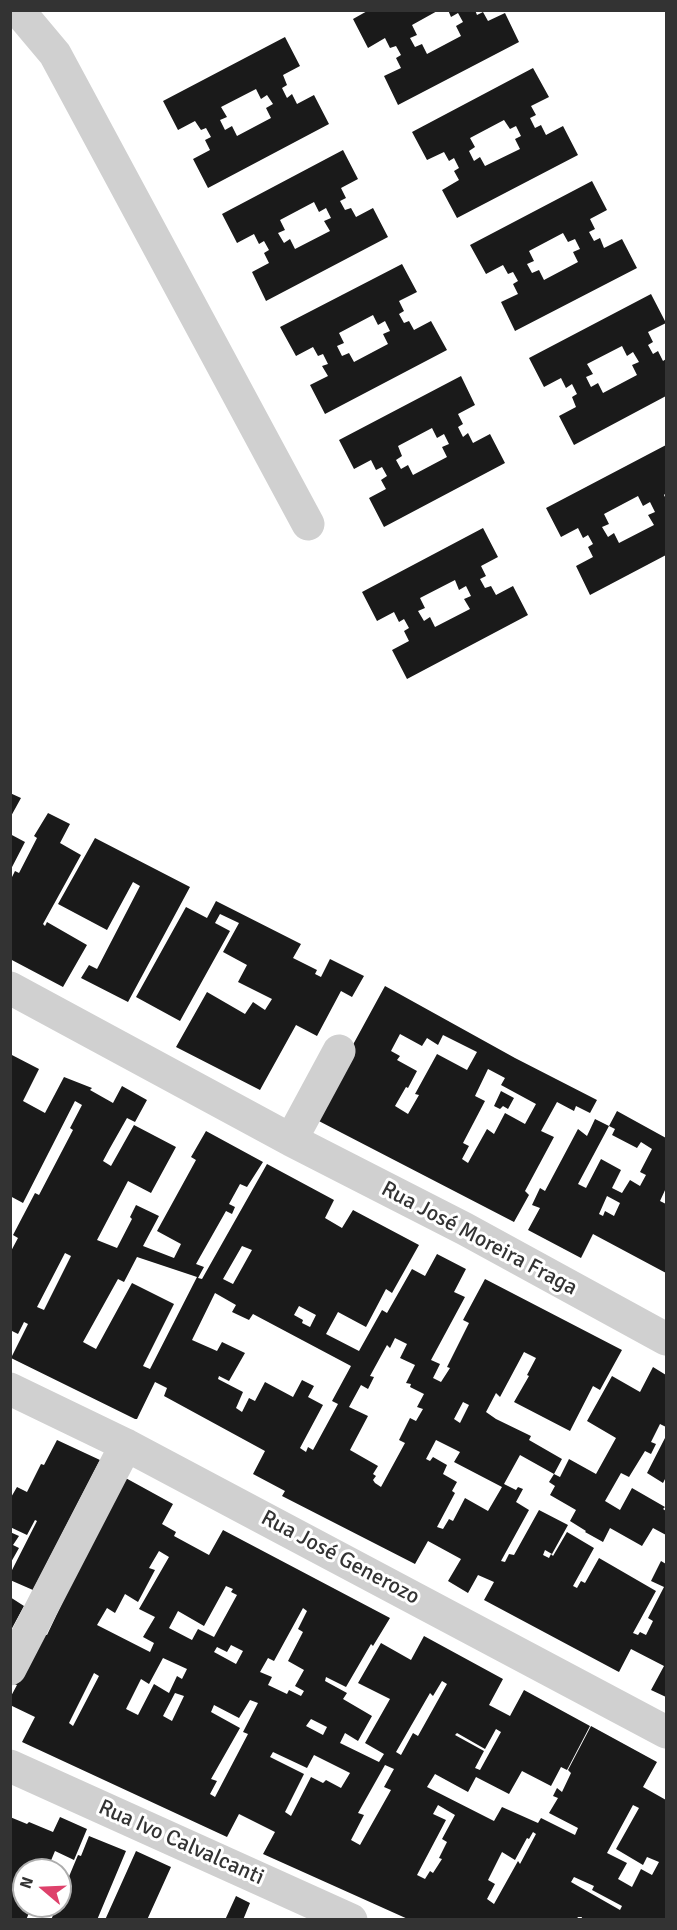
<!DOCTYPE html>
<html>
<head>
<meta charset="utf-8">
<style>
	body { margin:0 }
	#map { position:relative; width:677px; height:1930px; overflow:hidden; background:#fff; font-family:Signika,sans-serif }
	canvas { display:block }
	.frame { position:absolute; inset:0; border:12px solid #333; pointer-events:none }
	.north { position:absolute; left:12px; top:1858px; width:60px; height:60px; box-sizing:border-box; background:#fff; border:2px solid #adadad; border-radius:50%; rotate:289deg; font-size:16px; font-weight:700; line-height:24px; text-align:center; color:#333 }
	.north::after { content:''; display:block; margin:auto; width:21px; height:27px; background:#de416b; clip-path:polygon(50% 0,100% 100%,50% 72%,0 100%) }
</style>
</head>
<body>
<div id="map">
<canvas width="677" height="1930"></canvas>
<div class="frame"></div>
<div class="north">N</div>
</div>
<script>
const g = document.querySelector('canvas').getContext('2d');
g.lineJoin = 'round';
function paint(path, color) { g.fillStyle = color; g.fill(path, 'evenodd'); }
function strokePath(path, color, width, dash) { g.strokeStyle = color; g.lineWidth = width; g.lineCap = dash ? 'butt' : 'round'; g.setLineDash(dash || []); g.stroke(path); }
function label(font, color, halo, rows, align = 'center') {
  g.font = font + ' Signika,sans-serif'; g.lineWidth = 6; g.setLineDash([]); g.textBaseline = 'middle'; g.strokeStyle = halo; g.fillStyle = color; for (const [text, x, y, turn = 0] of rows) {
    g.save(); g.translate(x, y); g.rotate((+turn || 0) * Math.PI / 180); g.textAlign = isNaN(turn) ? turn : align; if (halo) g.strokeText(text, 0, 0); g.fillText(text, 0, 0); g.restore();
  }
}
paint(new Path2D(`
	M369 10H439L412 25 417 35 410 38 415 47 422 44 427 54 461 36 456 26 463 22 458 13 451 17 448 10H475L477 15 483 12 488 21 505 13 519 42 398 105 384 76 401 68 396 58 401 55 396 46 390 48 385 38 368 48 353 19Z
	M285 37 300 66 283 75 287 85 282 88 287 98 292 94 297 104 314 95 329 124 208 188 193 159 210 150 205 140 211 137 206 128 201 130 195 121 178 130 163 101ZM256 89 261 99 267 95 273 104 266 108 271 118 237 136 232 126 225 130 220 120 227 117 221 107Z
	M533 68 549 97 531 106 536 115 530 118 535 128 541 125 546 135 563 126 578 155 457 218 442 190 459 180 454 171 459 168 454 158 449 161 444 152 427 160 412 132ZM504 120 510 129 516 126 521 136 515 139 520 149 485 166 480 157 474 161 469 151 475 147 470 138Z
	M343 150 358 179 341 188 346 198 340 201 345 210 351 208 356 217 373 208 388 237 266 301 252 272 269 263 264 253 269 250 264 241 259 244 254 234 237 243 222 214ZM314 202 319 212 326 208 331 218 324 221 330 231 295 249 290 239 284 243 278 233 285 230 280 220Z
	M592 181 607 210 590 219 595 229 589 232 594 241 600 238 604 248 622 239 637 268 515 331 501 302 518 294 513 284 518 281 513 272 508 274 503 265 486 274 470 245ZM563 233 568 242 575 239 580 249 573 252 578 262 544 280 539 270 532 273 527 264 534 261 529 251Z
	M402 264 417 292 399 301 404 311 399 314 404 323 409 321 414 330 431 321 447 350 325 414 310 385 328 376 322 366 328 364 323 354 318 356 313 347 296 356 280 327ZM373 315 378 325 385 321 390 331 383 334 388 344 354 362 349 353 342 356 337 346 344 343 339 333Z
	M651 294 666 323 648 332 653 342 648 345 653 354 658 351 663 361 666 359V396L574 445 559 416 576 407 572 397 577 394 572 384 566 388 561 378 544 387 529 358ZM622 346 627 356 633 352 639 362 632 365 637 375 603 393 598 383 591 387 586 377 593 374 587 364Z
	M461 376 475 405 458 414 463 424 458 427 463 437 468 433 473 443 490 434 505 463 384 527 369 498 386 489 381 480 387 476 382 467 376 470 371 460 354 469 339 440ZM432 428 437 438 444 434 449 444 442 447 447 457 413 475 408 465 401 469 396 460 402 456 398 446Z
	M666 445V481L665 482 666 493 664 495 666 499V555L590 595 576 566 593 557 588 547 593 544 588 535 583 538 578 528 561 537 546 508ZM638 496 643 506 650 502 655 512 648 515 654 525 619 543 614 533 608 537 602 527 609 524 604 514Z
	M483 528 498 557 481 566 486 576 480 579 485 588 491 586 496 595 513 586 528 615 407 679 392 650 409 641 404 631 409 628 404 619 399 622 394 612 377 621 362 592ZM455 580 459 590 466 586 471 596 464 599 470 609 435 627 430 617 424 621 418 611 425 608 420 598Z
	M10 793 21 798 10 818Z
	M48 813 70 824 60 843 81 855 43 924 45 926 47 922 87 945 63 987 10 959V881L15 871 19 873 37 838 34 836Z
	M10 834 25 842 10 871Z
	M95 838 190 887 128 1002 81 978 89 965 97 969 140 886 133 882 107 930 58 904Z
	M216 901 301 944 293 958 317 970 315 974 321 977 330 959 364 976 352 997 341 991 317 1036 296 1025 260 1090 176 1047 207 992 245 1014 253 1002 265 1010 272 999 238 982 247 965 223 952 239 923 220 914 215 923 230 931 180 1021 136 997 186 907 207 918Z
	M385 986 515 1058 597 1100 590 1113 576 1106 574 1111 557 1102 541 1131 554 1137 525 1191 529 1195 514 1222 313 1118ZM400 1034 422 1046 427 1038 438 1045 443 1035 477 1052 467 1070 437 1054 415 1094 419 1095 408 1114 395 1106 406 1087 408 1088 417 1071 397 1060 400 1056 391 1051ZM488 1069 505 1078 501 1085 536 1104 525 1124 505 1113 494 1134 487 1129 468 1163 462 1159 469 1146 463 1143 485 1101 475 1096Z
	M10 1054 39 1069 23 1101 45 1113 64 1077 92 1088 90 1090 113 1103 122 1086 147 1100 135 1122 127 1118 110 1148 103 1161 111 1166 134 1125 176 1147 151 1193 128 1181 97 1240 117 1248 132 1219 130 1217 136 1205 159 1216 143 1246 174 1258 181 1244 157 1231 196 1160 191 1157 206 1131 263 1162 247 1187 240 1184 229 1204 235 1207 232 1214 226 1211 196 1264 204 1267 198 1278 202 1279 267 1164 334 1200 325 1218 342 1228 353 1210 419 1245 392 1293 386 1289 366 1327 338 1312 326 1334 359 1351 382 1310 387 1313 412 1269 425 1276 437 1254 466 1269 454 1292 465 1297 431 1360 440 1364 433 1378 441 1382 450 1368 447 1367 469 1323 463 1320 485 1279 622 1350 600 1390 593 1386 570 1431 514 1402 529 1376 527 1375 536 1358 524 1352 500 1397 496 1393 486 1412 496 1419 531 1436 529 1440 562 1459 554 1474 560 1477 569 1459 596 1474 616 1438 587 1421 612 1376 640 1392 653 1367 666 1375V1427L660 1424 651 1442 656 1444 651 1454 645 1451 629 1477 621 1473 605 1501 620 1510 632 1488 665 1507 663 1509 666 1511V1535L653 1528 642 1546 610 1528 603 1542 585 1532 586 1531 570 1521 576 1510 550 1495 555 1486 549 1482 554 1474 520 1455 504 1484 516 1490 518 1487 523 1489 516 1502 529 1510 501 1561 505 1562 509 1554 514 1555 539 1510 568 1525 552 1554 545 1550 543 1555 549 1558 551 1554 553 1556 567 1532 594 1548 573 1586 577 1588 581 1581 585 1583 599 1558 656 1591 633 1633 638 1635 640 1632 646 1635 653 1621 648 1618 664 1587 651 1581 661 1561 666 1564V1697L651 1690 664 1666 631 1649 619 1672 617 1671 484 1600 494 1582 478 1575 468 1593 448 1581 461 1559 428 1541 415 1564 282 1496 285 1491 253 1474 265 1451 164 1396 167 1388 155 1382 137 1419H135L11 1358 28 1324 24 1322 18 1334 10 1330V1253L18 1238 13 1235 35 1193 39 1195 73 1130 70 1128 82 1105 75 1101 23 1203 10 1196ZM242 1246 252 1250 233 1284 223 1279ZM65 1253 71 1256 44 1310 37 1307ZM137 1257 197 1277 150 1369 143 1366 174 1304 132 1283 96 1349 83 1342 118 1279 124 1282ZM215 1293 236 1305 232 1312 249 1320 253 1314 351 1366 332 1401 338 1404 313 1450 308 1447 306 1452 300 1448 323 1405 308 1397 314 1386 302 1380 293 1397 265 1382 255 1401 249 1398 242 1412 236 1408 243 1392 218 1379 219 1376 229 1381 245 1353 222 1342 217 1351 192 1340ZM299 1306 316 1315 310 1327 302 1323 303 1320 294 1315ZM395 1338 407 1344 400 1358 415 1365 406 1383 411 1384 410 1387 424 1394 417 1407 423 1409 416 1421 410 1418 399 1440 405 1443 381 1487 375 1483 373 1480 376 1476 373 1474 378 1466 350 1450 368 1416 349 1407 361 1385 368 1389 374 1377 370 1376 387 1345 390 1348ZM463 1402 469 1405 460 1423 454 1419ZM436 1440 460 1452 454 1462 502 1487 488 1511 465 1498 453 1521 449 1519 443 1529 437 1527 455 1493 452 1491 457 1482 443 1474 447 1465 433 1457 430 1461 426 1459Z
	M501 1091 514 1098 508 1109 503 1106 500 1109 494 1106Z
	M617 1111 666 1138V1188L660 1201 666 1204V1273L593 1234 581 1258 528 1230 540 1208 532 1205 540 1188 545 1191 578 1129 587 1136 595 1119 609 1126 578 1184 586 1188 601 1159 621 1170 612 1188 622 1193 630 1180 640 1186 646 1175 640 1172 652 1149 641 1142 637 1148 612 1135 615 1129 609 1126ZM607 1196 620 1203 614 1216 605 1211 603 1216 599 1214Z
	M666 1436V1477L663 1483 647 1473Z
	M57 1440 100 1460 33 1590 10 1580V1574L37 1521 35 1520 27 1535 10 1527V1499L17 1487 27 1492 41 1464 44 1465Z
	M122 1476 173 1504 162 1524 176 1532 174 1536 209 1555 223 1530 390 1618 373 1646 371 1644 346 1687 326 1677 325 1681 347 1693 343 1699 372 1716 358 1741 345 1733 340 1743 379 1762 384 1754 365 1743 390 1699 358 1683 381 1643 411 1660 424 1636 503 1679 489 1705 510 1716 524 1690 590 1726 567 1770 561 1767 551 1786 522 1771 509 1794 476 1777 468 1792 435 1774 427 1787 494 1821 502 1807 538 1823 541 1818 575 1835 578 1828 549 1813 558 1798 553 1796 557 1788 562 1792 571 1773 568 1770 591 1726 657 1762 643 1787 666 1800V1920H581L582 1917H578L576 1920H410L263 1854 275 1832 239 1814 227 1837 22 1742 35 1717 10 1705V1698L17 1685 14 1684 41 1633 47 1635ZM159 1551 169 1557 139 1609 155 1617 143 1637 154 1643 150 1652 97 1625 107 1608 115 1613 125 1594 138 1602 155 1570 149 1568ZM226 1586 233 1589 231 1592 237 1595 214 1637 198 1629 192 1640 169 1628 178 1611 204 1626ZM303 1608 307 1611 298 1629 303 1632 288 1661 304 1670 295 1686 304 1691 301 1696 289 1690 287 1694 268 1685 272 1677 260 1672 268 1658 274 1661ZM231 1645 243 1651 236 1664 214 1652 217 1647 227 1652ZM163 1658 187 1669 182 1679 177 1676 169 1693 154 1684 138 1715 126 1709 141 1679 149 1684ZM94 1673 99 1676 73 1726 69 1723ZM442 1681 447 1684 418 1736 413 1733 401 1755 396 1752 430 1693 433 1696ZM175 1693 184 1696 172 1721 163 1716ZM250 1700 258 1703 243 1732 248 1734 215 1797 210 1794 217 1781 211 1779 240 1728 211 1712 214 1705 239 1718ZM311 1719 327 1727 323 1735 306 1726ZM496 1729 501 1732 480 1770 475 1768 484 1751 455 1735 457 1733 485 1749ZM273 1752 307 1768 314 1755 350 1773 341 1788 326 1780 323 1783 311 1777 291 1816 285 1812 304 1774 270 1757ZM385 1765 394 1769 384 1787 391 1790 360 1845 351 1840 364 1815 358 1813ZM438 1805 455 1815 442 1839 447 1842 439 1858 442 1859 433 1873 430 1871 425 1879 417 1875 446 1820 433 1814ZM633 1805 639 1808 616 1849 643 1865 647 1857 659 1862 652 1875 641 1869 632 1887 618 1879 627 1863 607 1853ZM533 1832 536 1834 520 1864 518 1861 494 1904 487 1899 495 1884 488 1880 502 1852 515 1860 527 1838 529 1839ZM574 1877 594 1886 592 1890 622 1906 620 1910 571 1882Z
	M10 1532 19 1536 13 1545 19 1548 10 1564Z
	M10 1597 24 1606 10 1632Z
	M10 1817 27 1824 29 1822 53 1832 60 1817 87 1829 74 1860 55 1851 47 1870H24V1906H32L26 1920H10Z
	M89 1836 126 1851 97 1920H51L57 1906H60V1898L78 1855 81 1856Z
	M136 1851 171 1867 147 1920H105Z
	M236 1896 250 1903 243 1920H225Z`), '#1a1a1a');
strokePath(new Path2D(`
	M18 10 55 54 308 524
	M10 988 291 1140 465 1229 666 1339
	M291 1140 339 1051
	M10 1389 126 1445 666 1732
	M10 1669 126 1445
	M10 1766 351 1920`), '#d0d0d0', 33);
label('22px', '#333', '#fff', [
	["Rua José Moreira Fraga",479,1239,28],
	["Rua José Generozo",340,1558,28],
	["Rua Ivo Calvalcanti",181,1843,24]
]);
</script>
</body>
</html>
